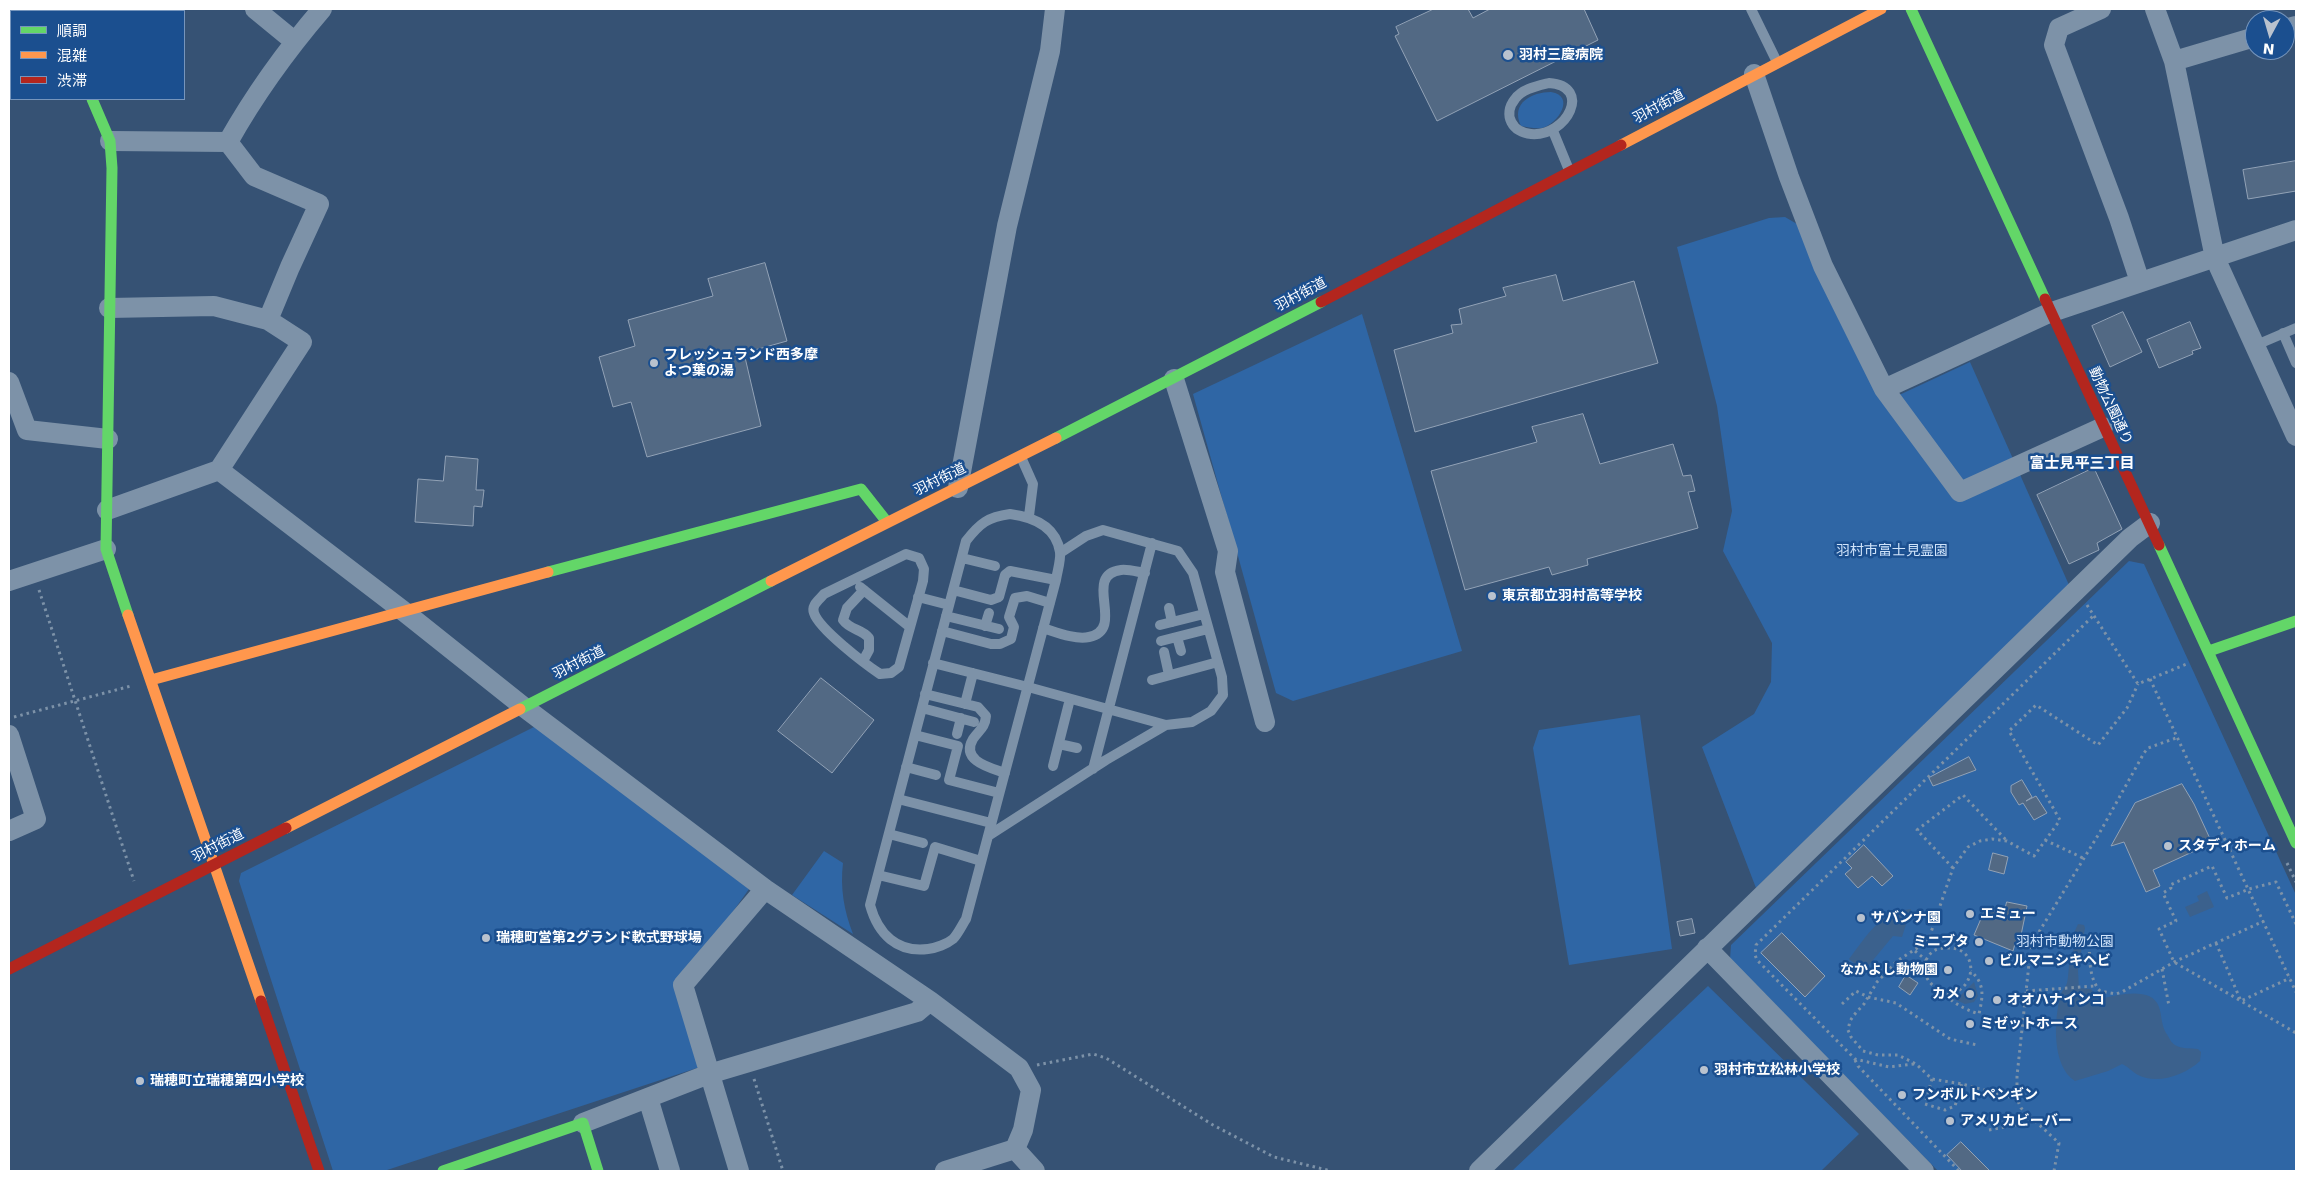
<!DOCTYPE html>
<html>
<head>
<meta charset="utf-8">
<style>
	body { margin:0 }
	#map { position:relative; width:2305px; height:1180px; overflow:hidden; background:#365274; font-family:"DejaVu Sans","Noto Sans JP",sans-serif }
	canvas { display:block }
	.frame { position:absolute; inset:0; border:10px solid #fff; pointer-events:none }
	.legend { position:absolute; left:10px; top:10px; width:175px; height:90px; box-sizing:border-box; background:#1b4f8f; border:1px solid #7695bc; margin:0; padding:6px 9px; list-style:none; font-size:15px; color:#fff }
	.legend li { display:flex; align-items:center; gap:10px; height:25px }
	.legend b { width:25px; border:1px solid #7695bc }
	.north { position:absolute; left:2245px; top:10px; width:50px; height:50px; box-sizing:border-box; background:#1b4f8f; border:1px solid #7695bc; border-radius:50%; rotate:186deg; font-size:14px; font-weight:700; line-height:20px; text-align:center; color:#fff }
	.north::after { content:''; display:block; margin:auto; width:18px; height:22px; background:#b9c2ce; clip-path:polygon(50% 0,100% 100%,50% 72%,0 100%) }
</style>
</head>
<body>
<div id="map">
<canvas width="2305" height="1180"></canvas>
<div class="frame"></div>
<ul class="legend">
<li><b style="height:6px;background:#63d668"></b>順調</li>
<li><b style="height:6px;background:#ff974d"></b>混雑</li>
<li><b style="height:6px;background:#b3261e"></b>渋滞</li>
</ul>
<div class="north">N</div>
</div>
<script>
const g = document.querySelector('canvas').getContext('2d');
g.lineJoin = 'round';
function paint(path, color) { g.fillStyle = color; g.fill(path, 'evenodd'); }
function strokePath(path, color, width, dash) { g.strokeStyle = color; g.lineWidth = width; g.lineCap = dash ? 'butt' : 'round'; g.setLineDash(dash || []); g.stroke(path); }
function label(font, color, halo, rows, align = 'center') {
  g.font = font + ' "DejaVu Sans","Noto Sans JP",sans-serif'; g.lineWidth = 5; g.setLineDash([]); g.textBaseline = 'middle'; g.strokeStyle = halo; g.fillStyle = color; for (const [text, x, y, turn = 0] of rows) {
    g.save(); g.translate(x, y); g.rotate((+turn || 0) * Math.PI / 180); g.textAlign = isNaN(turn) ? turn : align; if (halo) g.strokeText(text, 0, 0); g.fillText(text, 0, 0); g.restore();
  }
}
paint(new Path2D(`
	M1551 92C1576 96 1558 124 1542 128 1535 129 1528 127 1521 126 1510 103 1532 92 1551 92Z
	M1785 217 1797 224 1882 403 1970 362 2069 585 1756 888 1702 747 1754 714 1771 682 1772 643 1723 551 1732 511 1717 406 1677 247 1769 218Z
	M1362 314 1462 651 1293 701 1276 693 1193 394Z
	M2129 561 2144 564 2296 895V1171H1938L1730 959 1731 945Z
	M1640 715 1672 949 1569 965 1533 748 1539 730Z
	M538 725 749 889 680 986 700 1067 384 1171H333L239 881 241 873Z
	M824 851 843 863C840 888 844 911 853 934L792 895Z
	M1708 986 1859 1134 1821 1171H1512Z`), '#2f66a5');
paint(new Path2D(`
	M2207 891 2214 907 2190 917 2185 907 2199 901 2197 896Z
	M1911 909 1902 937 1893 936 1864 971 1849 959C1867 936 1880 911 1911 909Z
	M2078 924 2084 925 2085 928 2078 971 2079 988 2091 989 2099 999C2116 996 2151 985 2159 1007 2162 1016 2161 1024 2166 1033 2169 1037 2171 1043 2175 1045 2181 1049 2191 1048 2198 1049L2201 1052 2200 1061C2185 1075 2157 1085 2138 1075 2131 1071 2129 1067 2122 1064L2108 1071 2075 1081C2051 1066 2054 1017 2061 994 2062 990 2066 987 2067 983 2069 975 2068 965 2071 957 2074 948 2077 944 2078 935L2074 933Z
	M1974 982 1978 996 1974 1002 1965 1004 1952 998 1961 995Z`), '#3b618d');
const building = new Path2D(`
	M1434 9H1468L1473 18 1490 9H1584L1598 40 1437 121 1395 36 1399 34 1396 27Z
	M2296 161V191L2248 199 2243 170Z
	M765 263 787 341 744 353 761 426 647 457 631 402 613 407 599 357 635 346 628 320 713 296 708 279Z
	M1556 275 1563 301 1634 281 1658 363 1415 432 1394 350 1453 333 1451 325 1462 324 1459 309 1506 296 1503 288Z
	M2123 312 2142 352 2110 367 2092 326Z
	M2190 322 2201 348 2192 351 2193 354 2159 368 2147 340Z
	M1583 414 1600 464 1673 444 1683 476 1691 475 1695 491 1688 492 1698 528 1587 559 1588 565 1552 575 1549 567 1465 590 1431 471 1537 442 1532 427Z
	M446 456 478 459 476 490H484L482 507 474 506 473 526 415 522 418 479 443 481Z
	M2094 468 2122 529 2097 543 2099 550 2069 564 2037 495Z
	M821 678 874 720 832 773 778 731Z
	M1969 757 1976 770 1933 786 1929 778Z
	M2022 780 2032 797 2026 801 2036 796 2047 813 2034 820 2023 803 2019 805 2011 792V786Z
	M2182 784 2194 804 2212 843 2153 870 2160 886 2146 892 2124 842 2111 846 2135 803Z
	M1864 845 1893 876 1882 886 1872 876 1858 888 1845 874 1852 868 1846 862Z
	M1993 853 2008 857 2004 874 1989 870Z
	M2007 902 2027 906 2019 945 2015 944 2013 951 1974 935 1986 907 2003 915Z
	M1692 919 1695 933 1680 936 1677 922Z
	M1782 933 1825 976 1805 997 1761 953Z
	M1906 975 1918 983 1910 995 1899 987Z
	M1961 1142 1990 1171H1962L1947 1155Z`);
paint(building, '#526984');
strokePath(building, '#92a2b6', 1);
strokePath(new Path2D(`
	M39 590 134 881
	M2087 605 2138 684 2189 663
	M2150 679 2296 992
	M14 717 131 686
	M2045 840 2085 859
	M2287 863 2296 882
	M1953 868 1917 830 1963 795 2007 841
	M2296 924 2276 882 2249 889 2227 898 2212 866 2170 885 2171 888 2163 893 2176 921 2159 929 2174 962 2296 1033
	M2089 939C2090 957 2088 977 2100 991L2116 994 2122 992 2174 962 2264 921
	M2216 943 2241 1001 2290 978
	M1915 951 1926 960C1921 979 1932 985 1945 995 1957 1005 1964 1009 1979 1014 1983 996 1985 984 1971 971
	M1926 960C1931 951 1936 948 1947 948 1980 946 1978 992 1945 995
	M2162 969 2169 1006
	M2026 991 2095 986
	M1842 1004 1856 991 1868 997 1896 1003 1950 1039 1977 1045
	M1855 1060 1858 1066 1959 1171
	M1914 1064 1889 1067 1855 1059 1757 960 1755 955 1756 945 2093 616
	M1037 1065 1093 1054 1106 1058 1213 1125 1274 1157 1331 1171
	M754 1079 783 1171
	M1932 1079 1925 1104 1945 1110 1955 1106 1962 1084
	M2017 1099 1962 1084 1932 1079 1916 1064 1898 1055H1878L1863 1051 1851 1037 1848 1030 1850 1021 1854 1015 1864 1004 1877 982 1897 961 1928 941 1953 868 1968 847 1980 841 1992 839 2007 841 2034 856 2060 820 2009 731 2036 705 2098 745 2127 708 2138 684
	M1989 1130 2035 1121
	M2054 1171 2059 1143 2021 1108 2017 1099V1076L2031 945 2100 832 2144 753 2148 748 2176 738`), '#7d92a8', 3, [2.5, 4]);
strokePath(new Path2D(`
	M1751 9 1777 62
	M1549 83C1593 86 1567 137 1531 134 1513 133 1502 115 1515 99 1522 89 1537 86 1549 83Z
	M1553 131 1569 170
	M2283 333 2296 363
	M2254 346 2296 328
	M1021 457 1033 484 1029 516
	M1010 514C1033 517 1056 526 1060 552 1061 561 1057 572 1056 580L966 919C962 925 958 934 953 939 947 944 936 948 928 949 897 953 878 934 870 905L966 541C980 523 988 517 1010 514Z
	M906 554 919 558 924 569 923 581 899 667 891 673 880 674C865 664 819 629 814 613 811 605 819 600 824 594Z
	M962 558 995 566
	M860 587 910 627
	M953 590 991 600 999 597 1005 575 1010 571 1056 580
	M918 597 949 605
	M1169 608 1172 622
	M946 616 999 629
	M1160 625 1204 614
	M985 626 989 613
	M1043 628C1056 632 1075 640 1089 637 1127 629 1081 575 1121 570 1128 569 1138 572 1145 573
	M942 631 991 644H1000L1011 639 1014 627 1009 617 1015 598 1027 596 1050 603
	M1177 637 1181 651
	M1161 641 1208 629
	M1164 652 1169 675
	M863 661 869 650V638C862 629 850 630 843 620L847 608 864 590
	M933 663 1028 687 1166 725 1192 722 1211 711 1223 695 1222 677 1193 573 1178 551 1103 530 1086 536 1060 553
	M1152 680 1218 662
	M925 694 978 707 986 716C985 728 979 730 973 739 960 761 991 768 1005 773
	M965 704 973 673
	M922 708 974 722
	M957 734 961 718
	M915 735 958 746 949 780 999 793
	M1059 744 1077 748
	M1053 766 1070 699
	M906 767 936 775
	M1093 769 1152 543
	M898 799 991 823
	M889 834 923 843
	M988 836 1106 760 1166 725
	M878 875 924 886 935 847 981 861`), '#7d92a8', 10);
strokePath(new Path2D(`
	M255 9 294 41
	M2101 9 2059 28 2054 45 2119 218 2140 282
	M2155 9 2174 61 2215 258 2296 436
	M2285 29 2296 26
	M2174 61 2255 37
	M1754 74 1789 177 1823 266 1884 389 1960 492 2103 427
	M110 141 228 142C255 94 286 51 322 9
	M228 142 254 176 319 204 290 267 268 320
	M1174 379 1228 551 1225 572 1265 722
	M9 382 27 430 108 439
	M1884 389 2049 313 2296 230
	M219 470 402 610 525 708 765 889 930 1001 917 1012 709 1074 583 1123
	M958 488 1007 226 1050 51 1055 9
	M107 510 219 470 302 342 268 320 214 306 109 308
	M9 581 106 549
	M9 735 36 819 9 831
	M1707 948 1924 1171
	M930 1001 1019 1068 1031 1090 1023 1130 1015 1149
	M648 1098 670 1171
	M1015 1149 1035 1171
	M739 1171 683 985 765 889
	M945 1171 1015 1149
	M1479 1171 2130 538 2150 523`), '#7d92a8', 20);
strokePath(new Path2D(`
	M19 9 22 11
	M1911 9 2045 299
	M92 99 110 141 112 168 106 549 128 615
	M1056 438 1321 302
	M2159 545 2296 843
	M548 572 861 489 887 522
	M2209 651 2296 621
	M520 709 771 581
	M443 1171 583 1123 598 1171`), '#63d668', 11);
strokePath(new Path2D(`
	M1621 145 1881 9
	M771 581 1056 438
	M128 615 261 1001
	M151 680 548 572
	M286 828 520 709`), '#ff974d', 11);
strokePath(new Path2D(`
	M2045 299 2159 545
	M1321 302 1621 145
	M9 969 286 828
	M261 1001 319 1171`), '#b3261e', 11);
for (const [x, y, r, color] of [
	[1508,55,6,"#b9c2ce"],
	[654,363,5,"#b9c2ce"],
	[1492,596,5,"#b9c2ce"],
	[2168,846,5,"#b9c2ce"],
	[1970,914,5,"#b9c2ce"],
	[1861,918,5,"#b9c2ce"],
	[486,938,5,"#b9c2ce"],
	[1979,942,5,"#b9c2ce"],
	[1989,961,5,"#b9c2ce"],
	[1948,970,5,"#b9c2ce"],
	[1970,994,5,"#b9c2ce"],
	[1997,1000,5,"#b9c2ce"],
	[1970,1024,5,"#b9c2ce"],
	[1704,1070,5,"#b9c2ce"],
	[140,1081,5,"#b9c2ce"],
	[1902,1095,5,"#b9c2ce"],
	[1950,1121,5,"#b9c2ce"]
]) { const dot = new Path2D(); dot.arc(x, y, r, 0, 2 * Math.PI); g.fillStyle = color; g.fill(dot); strokePath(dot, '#1b4f8f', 2); }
label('bold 14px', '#fff', '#1b4f8f', [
	["羽村三慶病院",1519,55],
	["フレッシュランド西多摩",664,355],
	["よつ葉の湯",664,371],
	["東京都立羽村高等学校",1502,596],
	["スタディホーム",2178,846],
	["エミュー",1980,914],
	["サバンナ園",1871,918],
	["瑞穂町営第2グランド軟式野球場",496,938],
	["ミニブタ",1969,942,"right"],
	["ビルマニシキヘビ",1999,961],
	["なかよし動物園",1938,970,"right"],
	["カメ",1960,994,"right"],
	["オオハナインコ",2007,1000],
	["ミゼットホース",1980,1024],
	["羽村市立松林小学校",1714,1070],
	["瑞穂町立瑞穂第四小学校",150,1081],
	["フンボルトペンギン",1912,1095],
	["アメリカビーバー",1960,1121]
], 'left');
label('14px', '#fff', '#1b4f8f', [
	["羽村街道",1659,107,-28],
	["羽村街道",1301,295,-28],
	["動物公園通り",2110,406,65],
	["羽村街道",940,480,-26],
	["羽村街道",579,663,-27],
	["羽村街道",218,846,-27]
]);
label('14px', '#cfe3fa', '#1b4f8f', [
	["羽村市富士見霊園",1892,551],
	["羽村市動物公園",2065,942]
]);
label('bold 15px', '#fff', '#1b4f8f', [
	["富士見平三丁目",2082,464]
]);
</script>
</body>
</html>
